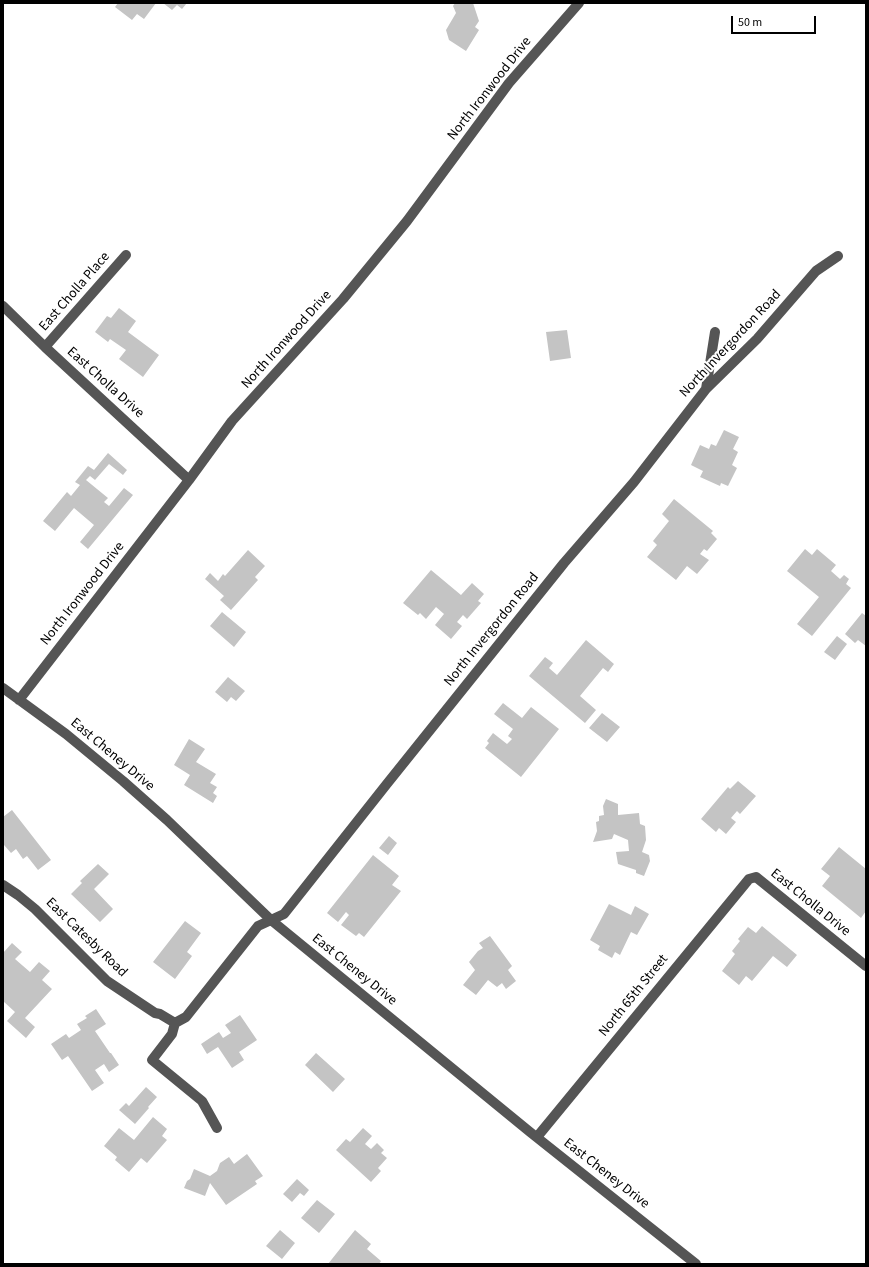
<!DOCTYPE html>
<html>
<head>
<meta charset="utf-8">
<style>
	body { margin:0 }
	#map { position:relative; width:869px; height:1267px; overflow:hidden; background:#fff; font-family:"Source Sans 3",sans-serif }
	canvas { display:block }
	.frame { position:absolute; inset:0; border:4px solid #000; pointer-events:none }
	.scale { position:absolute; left:731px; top:16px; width:85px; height:18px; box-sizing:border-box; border:2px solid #000; border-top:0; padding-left:5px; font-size:12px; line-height:14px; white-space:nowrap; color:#000; -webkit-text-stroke:3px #fff; paint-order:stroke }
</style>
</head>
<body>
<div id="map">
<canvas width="869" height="1267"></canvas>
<div class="frame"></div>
<div class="scale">50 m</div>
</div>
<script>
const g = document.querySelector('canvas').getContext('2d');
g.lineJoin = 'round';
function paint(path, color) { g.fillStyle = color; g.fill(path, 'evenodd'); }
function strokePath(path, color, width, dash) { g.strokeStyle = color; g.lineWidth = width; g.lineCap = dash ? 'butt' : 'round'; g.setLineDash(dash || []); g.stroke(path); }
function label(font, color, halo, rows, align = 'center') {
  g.font = font + ' "Source Sans 3",sans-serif'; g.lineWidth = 4; g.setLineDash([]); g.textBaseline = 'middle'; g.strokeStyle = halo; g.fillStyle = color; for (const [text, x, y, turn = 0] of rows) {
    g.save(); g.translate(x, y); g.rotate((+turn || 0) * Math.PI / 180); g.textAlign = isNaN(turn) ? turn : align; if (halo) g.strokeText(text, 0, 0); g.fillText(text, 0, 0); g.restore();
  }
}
paint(new Path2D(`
	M118 3H156L144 19 137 14 132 20 115 7Z
	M163 3H187L182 9 177 5 172 10Z
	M455 3H473L479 21 475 27 479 30 466 51 449 40 446 30 456 13 453 6Z
	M119 308 136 321 128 332 159 355 143 377 119 359 126 350 110 339 108 342 95 332 107 316 111 318Z
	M567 330 571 358 550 361 546 332Z
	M724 430 739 437 733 449 738 452 732 465 737 468 728 486 721 483 720 486 700 477 703 471 691 465 700 445 709 449 711 444 716 446Z
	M108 453 127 470 123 475 109 464 95 480 90 476 86 480 108 498 104 502 109 506 124 488 133 495 88 549 80 542 94 525 74 508 55 531 43 521 67 492 71 496 80 485 75 482 88 466 94 470Z
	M674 499 713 531 711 533 717 539 707 551 704 549 700 554 709 560 697 574 687 566 676 580 647 557 657 545 653 541 669 521 662 514Z
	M805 549 812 555 817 549 836 565 831 571 840 579 844 575 849 579 846 584 851 588 812 636 797 624 819 597 787 571Z
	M248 550 265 566 255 577 258 580 231 610 220 600 224 596 205 579 210 573 218 581 223 574 225 576Z
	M431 570 461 595 472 583 484 594 478 601 481 603 467 619 463 615 457 622 462 626 451 639 435 625 444 614 436 607 426 619 420 613 418 615 403 603Z
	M222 612 246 632 234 647 210 626Z
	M862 613 866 616V646L858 640 855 643 845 634Z
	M837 636 847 644 835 660 824 652Z
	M586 640 614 664 608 672 603 668 580 696 596 710 585 723 529 676 545 657 553 663 549 668 557 675Z
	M228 677 245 691 236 701 231 697 227 702 215 692Z
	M503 703 522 718 531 707 559 729 521 777 485 748 489 743 487 741 493 733 507 744 512 739 508 736 513 729 494 714Z
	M602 713 620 727 607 742 589 728Z
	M189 739 205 749 196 762 216 774 210 783 217 787 213 793 217 796 213 803 184 785 190 775 174 765Z
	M738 781 756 796 740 814 737 811 731 818 736 822 726 834 719 828 716 832 701 819 728 787 730 789Z
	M606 799 618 804V815L639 813 640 824 645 826 646 840 642 852 649 855 650 861 644 876 636 873V870L618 864 616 852 629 851 628 840 614 834 612 839 593 842 597 831 596 822 599 821V816L604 815 603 806Z
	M12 810 51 860 38 870 27 856 23 859 16 849 11 853 4 845H3V817Z
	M389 836 397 843 388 855 379 848Z
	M839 847 866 869V911L861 918 822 886 830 876 821 869Z
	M373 855 399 876 392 885 401 891 364 937 359 933 356 936 341 925 349 915 346 912 338 922 327 913Z
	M98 864 109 874 94 889 113 909 100 922 71 894 82 883 80 881Z
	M609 904 631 915 635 906 649 914 637 935 631 932 620 955 615 952 612 958 598 950 600 946 590 940Z
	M185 921 201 933 187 952 192 956 175 979 153 962Z
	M762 926 797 955 787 967 773 956 752 981 746 976 739 985 722 971 735 954 732 951 740 941 738 939 748 927 756 933Z
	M490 936 512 966 508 970 516 981 506 989 502 983 497 987 488 980 476 995 463 985 475 970 469 962 478 951 483 948 479 943Z
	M12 943 22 952 15 959 30 972 39 962 50 971 42 980 52 989 25 1018 35 1027 26 1038 7 1021 15 1012 3 1001V953Z
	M96 1009 106 1024 95 1031 110 1053H111L119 1065 109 1072 104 1064 95 1070 104 1083 92 1091 68 1056 62 1060 51 1044 66 1034 69 1038 81 1030 77 1024 87 1018 85 1016Z
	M240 1015 257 1040 239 1052 244 1060 232 1068 218 1047 207 1054 201 1044 219 1032 223 1038 231 1033 225 1025Z
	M316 1053 345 1079 333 1092 305 1065Z
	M146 1087 157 1097 148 1107 149 1108 135 1124 119 1110 126 1103 129 1106Z
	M153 1117 167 1129 162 1136 167 1140 147 1163 141 1158 129 1172 115 1160 117 1157 104 1146 119 1128 134 1140Z
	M363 1128 372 1136 365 1144 371 1149 377 1143 384 1150 381 1153 387 1158 378 1168 381 1171 371 1182 336 1150 346 1139 350 1142Z
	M247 1154 263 1176 255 1181 257 1184 226 1205 210 1183 205 1196 184 1188 187 1181 190 1179 194 1169 210 1176 217 1171 220 1163 229 1157 234 1164Z
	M297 1179 309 1190 304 1196 300 1193 292 1202 283 1194Z
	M317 1200 335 1214 319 1233 301 1218Z
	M280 1230 295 1243 282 1259 266 1246Z
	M355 1230 371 1244 367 1249 381 1261 379 1264H328Z`), '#c4c4c4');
strokePath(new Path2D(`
	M3 306 45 347 189 480
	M45 347 126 255
	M706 389 715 332
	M3 688 66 734 123 781 167 820 271 920 530 1132 696 1264
	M19 700 189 480 232 421 343 299 407 221 509 83 579 3
	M3 885 18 895 35 909 107 981 155 1013 160 1014 175 1023
	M175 1023 186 1017 258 926 284 914 386 785 564 563 634 482 706 389 757 339 816 271 838 256
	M175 1023 172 1034 152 1060 202 1101 217 1128
	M537 1137 749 879 756 877 866 966`), '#555', 10);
label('14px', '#000', '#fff', [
	["North Ironwood Drive",490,89,-52],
	["East Cholla Place",75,292,-49],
	["North Ironwood Drive",287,340,-48],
	["North Invergordon Road",731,344,-47],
	["East Cholla Drive",105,383,42],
	["North Ironwood Drive",83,594,-52],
	["North Invergordon Road",492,630,-51],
	["East Cheney Drive",112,755,40],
	["East Cholla Drive",810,903,39],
	["East Catesby Road",86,938,44],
	["East Cheney Drive",354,970,39],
	["North 65th Street",634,996,-51],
	["East Cheney Drive",606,1174,38]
]);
</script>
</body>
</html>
